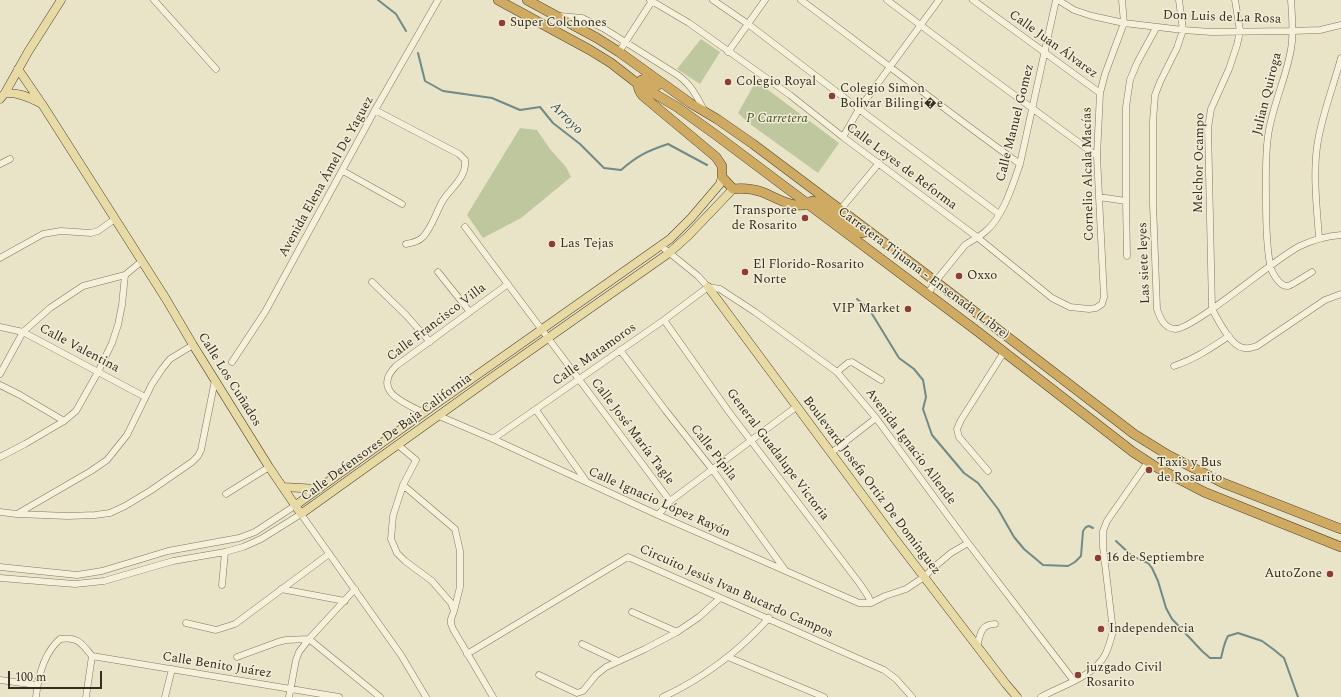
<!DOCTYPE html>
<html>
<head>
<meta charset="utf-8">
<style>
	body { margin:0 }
	#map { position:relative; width:1341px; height:697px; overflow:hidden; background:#e9e3c8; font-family:Spectral,serif }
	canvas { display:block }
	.scale { position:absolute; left:8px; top:671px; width:94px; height:18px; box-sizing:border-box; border:2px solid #352d21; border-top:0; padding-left:5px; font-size:12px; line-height:14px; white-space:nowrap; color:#352d21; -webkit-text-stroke:3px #f2edd6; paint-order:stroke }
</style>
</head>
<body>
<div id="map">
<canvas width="1341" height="697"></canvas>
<div class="scale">100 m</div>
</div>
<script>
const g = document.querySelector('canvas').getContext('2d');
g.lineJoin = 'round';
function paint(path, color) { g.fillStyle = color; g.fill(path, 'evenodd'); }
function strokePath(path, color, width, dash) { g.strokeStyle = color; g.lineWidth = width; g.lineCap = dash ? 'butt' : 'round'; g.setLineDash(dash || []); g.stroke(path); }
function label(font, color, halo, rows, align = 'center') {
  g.font = font + ' Spectral,serif'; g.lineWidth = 3; g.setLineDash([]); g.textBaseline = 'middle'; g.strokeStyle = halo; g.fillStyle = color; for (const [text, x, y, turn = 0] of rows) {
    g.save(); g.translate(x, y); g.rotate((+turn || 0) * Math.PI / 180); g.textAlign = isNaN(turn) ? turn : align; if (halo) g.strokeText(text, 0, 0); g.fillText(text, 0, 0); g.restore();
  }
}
paint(new Path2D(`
	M701 39 720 52 700 84 677 69Z
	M756 81 839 143 818 173 750 124 738 113Z
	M520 128 537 130 550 149 566 167 571 177 521 218 483 238 467 215Z`), '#bec79d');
strokePath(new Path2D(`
	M378 0 396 14 406 31
	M418 53 425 81 443 91 492 98 520 110 540 107 553 123 580 144 604 168 621 170C637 156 647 151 668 144L707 165
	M857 299 869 309 899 358 914 369 923 380 926 397 923 409 932 435 964 473 978 483 998 509 1014 537 1024 549 1043 565 1068 566 1075 562 1081 556 1083 531 1086 527 1089 526 1093 528
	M1116 541 1132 556 1148 563 1152 568 1158 581 1166 608 1172 619 1202 651 1210 658H1221C1223 650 1224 643 1228 636L1238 633 1262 641 1273 649 1284 658 1298 697`), '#708b87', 2);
const minor = new Path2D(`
	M154 0 216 69
	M650 0 689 23 790 95 843 137 977 237 1052 298 1070 307 1089 309 1096 308 1102 304 1104 297 1097 156 1100 93 1105 74 1124 23 1122 0
	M713 0 748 24 859 109 999 214
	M801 0C874 54 946 111 1020 164
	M887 0 983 72 1097 156
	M973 0 1100 93
	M1058 0 1074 10 1092 16 1124 23 1183 30 1211 32 1293 31 1320 30 1341 25
	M1179 0 1183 30 1177 48 1160 82 1155 95 1153 121V204L1157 309C1160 318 1164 328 1175 329 1193 330 1275 258 1300 246 1313 240 1327 236 1341 235
	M1235 0 1240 31 1237 45 1229 69 1211 109 1208 128 1212 309C1218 320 1231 347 1244 348 1249 349 1253 347 1257 346L1325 300 1341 294
	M1291 0C1292 16 1294 33 1291 49 1286 79 1272 106 1268 136 1265 158 1266 179 1266 200 1266 221 1266 243 1270 264 1271 271 1279 287 1288 286 1292 285 1307 275 1312 272
	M560 16 582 18 603 28 676 74C691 84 696 95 704 110
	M619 52 652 1
	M728 52 765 0
	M375 110 459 154 465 160C467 178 450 188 442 202 436 213 432 227 423 237 418 242 412 243 406 244
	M843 137 859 109 939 0
	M0 164 10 159
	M343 171 402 204
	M1099 197 1126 201
	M840 210 879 163
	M465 227 670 501
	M1319 238C1317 209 1313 177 1317 147 1321 117 1333 88 1341 58
	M661 246 698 276 708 287 720 289 726 293 755 312 837 372 876 418 968 543 1074 681
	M1127 256 1126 201V107L1130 80 1137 63 1156 28
	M0 258 43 234 61 231 91 233 98 231 115 219
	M438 272 470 312
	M372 282 406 315 430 342
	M928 294 935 282 965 245C972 240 980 237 986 231 1003 217 1013 184 1020 164L1056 0
	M664 320 729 412 860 584 868 596 871 603
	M0 327 23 332 145 397
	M620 350 666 411 712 469 785 570
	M232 362 265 312 375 110 438 0
	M1174 366C1195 359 1211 348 1229 336
	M837 372 848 363 852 362 881 380
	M0 374 23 332 50 308 83 286 125 275 142 261
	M0 385 20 395 64 421
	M536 410 586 481
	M424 413C405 403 371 391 396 366L508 284
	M439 416 493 439 658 515 859 603H871L885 596 906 589 924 577 933 568 951 553 968 543
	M493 439 664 320 708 287
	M398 445 416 460 403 485 393 516 391 539 397 553 405 561 432 581 451 603 454 611 451 619V624L453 629 493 697
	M831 453 876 418
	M0 457 25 444 64 421 76 411 98 372 112 343 118 325 122 305 125 275
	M988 471 959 437 957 429 961 420 1004 352
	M403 485 455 529 460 551V587L454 611
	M226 494 269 467
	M0 512 17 514 68 516 95 515 110 513 125 506 150 491 192 462 198 456 201 450 215 380
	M17 514 91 471 107 460 127 435 152 384 162 369 170 359 193 345
	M658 515 670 501 796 407
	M0 567 77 575 102 571 168 551 239 538 255 532 296 505
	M0 578 75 584 104 581 173 561 225 552 243 547 261 539 301 514 401 655 426 697
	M222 585 225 552
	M281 589 345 601
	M632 612 677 632
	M186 623 216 630 235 624 329 554
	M582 644 618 661
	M977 647C980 636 980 624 995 624
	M467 654 628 557 884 670 896 679 912 697
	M92 656 339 697
	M237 657 278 642 286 640 309 639 380 697
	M728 657 824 697
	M539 675 577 693 583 691 596 675 606 667 645 649 677 632 699 617 720 598
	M0 680 37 685
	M36 697C38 677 44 653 60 639 78 636 82 644 92 656
	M86 697 92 656
	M165 697 172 669
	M289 697 296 660 299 652 309 639 355 589
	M663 697C704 678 739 651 769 618
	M1041 697C1061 686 1093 677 1105 655 1109 647 1111 639 1113 631L1103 547V531L1107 521 1148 462`);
const major = new Path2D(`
	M18 69 42 104 166 299 193 345 269 467 301 514 491 378 669 253 688 236 733 189
	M5 93C18 92 29 97 40 103
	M0 99 5 93 28 52 61 0
	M708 287 895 539 1006 684 1017 697
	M283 487 319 489
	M296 505 433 406 670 239 691 218 720 184 722 177`);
const highway = new Path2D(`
	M498 0 590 50 611 63 638 84 677 107 716 135 977 331 1133 452 1156 467 1204 492 1341 547
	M527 0 597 38 619 52 690 103 717 119 753 144 914 265 1134 434 1168 455 1223 483 1341 529
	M657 86 644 79C635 82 638 90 643 96L716 157 722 166V177L733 189C743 188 753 189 762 192 776 197 798 213 812 201H814L857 231 862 233 869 231`);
strokePath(minor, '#83765f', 7);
strokePath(major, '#524432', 9);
strokePath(highway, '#524432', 10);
strokePath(minor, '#f5f0da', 6);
strokePath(major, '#e8daa4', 8);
strokePath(highway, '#cfaa62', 9);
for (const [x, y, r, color] of [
	[502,23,4,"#8c3d35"],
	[728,82,4,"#8c3d35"],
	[832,96,4,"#8c3d35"],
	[805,218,4,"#8c3d35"],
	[552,244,4,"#8c3d35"],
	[745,272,4,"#8c3d35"],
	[959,276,4,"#8c3d35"],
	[908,309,4,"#8c3d35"],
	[1149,470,4,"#8c3d35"],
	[1098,558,4,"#8c3d35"],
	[1330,574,4,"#8c3d35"],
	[1101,629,4,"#8c3d35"],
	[1078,675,4,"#8c3d35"]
]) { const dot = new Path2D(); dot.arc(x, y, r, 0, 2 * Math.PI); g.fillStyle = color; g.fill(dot); strokePath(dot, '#f2edd6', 1.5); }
label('13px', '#352d21', '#f2edd6', [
	["Don Luis de La Rosa",1222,18,2],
	["Calle Juan Álvarez",1053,45,36],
	["Julian Quiroga",1268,94,-76],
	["Calle Manuel Gomez",1016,123,-76],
	["Melchor Ocampo",1200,163,-89],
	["Calle Leyes de Reforma",901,167,37],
	["Cornelio Alcala Macías",1089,174,-91],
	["Avenida Elena Ámel De Yaguez",327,177,-61],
	["Las siete leyes",1145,263,-92],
	["Carretera Tijuana - Ensenada (Libre)",923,274,37],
	["Calle Francisco Villa",437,323,-37],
	["Calle Valentina",79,349,28],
	["Calle Matamoros",595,355,-35],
	["Calle Los Cuñados",229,380,58],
	["Calle José María Tagle",632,432,53],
	["Calle Defensores De Baja California",387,438,-36],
	["Avenida Ignacio Allende",910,447,53],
	["Calle Pípila",713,453,52],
	["General Guadalupe Victoria",777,455,53],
	["Boulevard Josefa Ortiz De Domínguez",871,486,53],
	["Calle Ignacio López Rayón",659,503,24],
	["Circuito Jesús Ivan Bucardo Campos",736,592,24],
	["Calle Benito Juárez",217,666,9]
]);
label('13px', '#352d21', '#f2edd6', [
	["Super Colchones",510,23],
	["Colegio Royal",736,82],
	["Colegio Simon",840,89],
	["Bolivar Bilingi�e",840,104],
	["Transporte",797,211,"right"],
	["de Rosarito",797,226,"right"],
	["Las Tejas",560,244],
	["El Florido-Rosarito",753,265],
	["Norte",753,280],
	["Oxxo",967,276],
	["VIP Market",900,309,"right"],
	["Taxis y Bus",1157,463],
	["de Rosarito",1157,478],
	["16 de Septiembre",1106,558],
	["AutoZone",1322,574,"right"],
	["Independencia",1109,629],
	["juzgado Civil",1086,668],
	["Rosarito",1086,683]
], 'left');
label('italic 13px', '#42502a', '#f2edd6', [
	["P Carretera",777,119]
]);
label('italic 14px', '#325253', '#f2edd6', [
	["Arroyo",566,119,45]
]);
</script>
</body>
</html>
